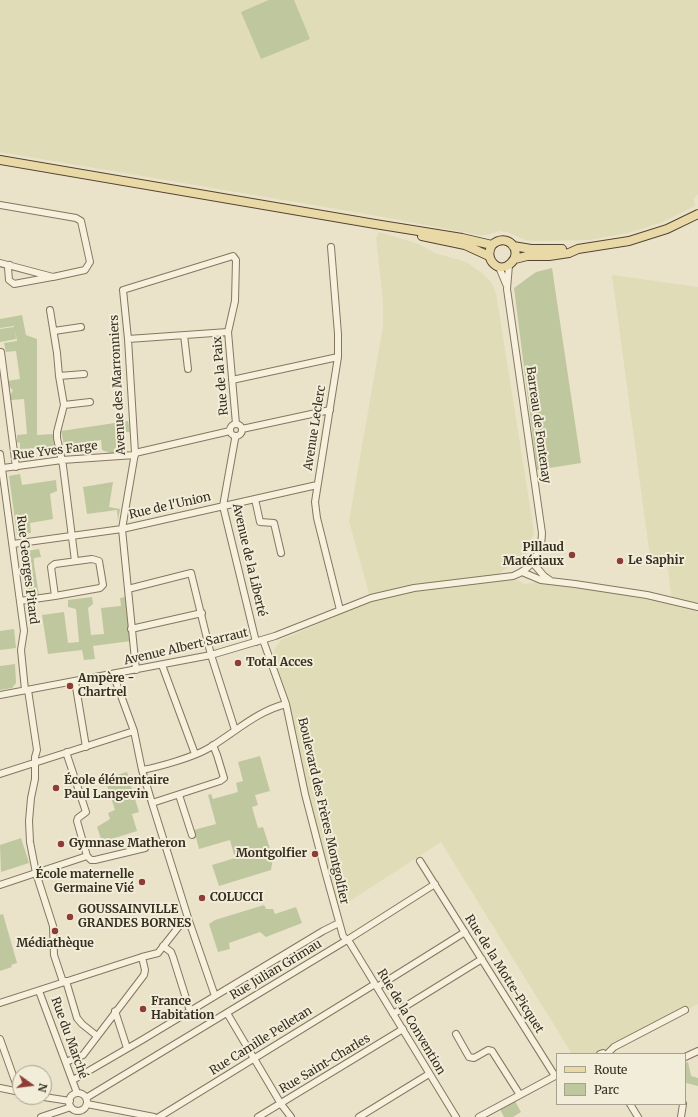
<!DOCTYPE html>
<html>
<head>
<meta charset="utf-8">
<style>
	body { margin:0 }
	#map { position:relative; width:698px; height:1117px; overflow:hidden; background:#eae3c9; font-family:Merriweather,serif }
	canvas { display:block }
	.legend { position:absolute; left:556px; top:1053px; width:130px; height:52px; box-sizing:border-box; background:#f2edd8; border:1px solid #a7a18f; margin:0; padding:5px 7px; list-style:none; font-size:12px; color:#372e22 }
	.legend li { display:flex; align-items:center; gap:8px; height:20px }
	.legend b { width:20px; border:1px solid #a7a18f }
	.north { position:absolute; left:12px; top:1065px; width:40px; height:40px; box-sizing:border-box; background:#f2edd8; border:1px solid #a7a18f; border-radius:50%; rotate:104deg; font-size:11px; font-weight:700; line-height:16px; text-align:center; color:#372e22 }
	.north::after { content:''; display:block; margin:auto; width:14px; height:18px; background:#8d3c36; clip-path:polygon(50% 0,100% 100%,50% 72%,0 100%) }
</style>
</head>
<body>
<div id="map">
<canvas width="698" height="1117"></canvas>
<ul class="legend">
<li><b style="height:5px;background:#e9d9a6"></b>Route</li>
<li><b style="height:11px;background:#bfc79e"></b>Parc</li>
</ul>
<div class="north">N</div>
</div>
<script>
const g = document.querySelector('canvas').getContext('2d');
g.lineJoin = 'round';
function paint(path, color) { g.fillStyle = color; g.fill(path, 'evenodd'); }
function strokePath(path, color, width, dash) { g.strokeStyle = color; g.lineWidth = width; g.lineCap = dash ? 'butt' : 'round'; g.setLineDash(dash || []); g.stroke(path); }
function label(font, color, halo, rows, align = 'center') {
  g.font = font + ' Merriweather,serif'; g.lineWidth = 4; g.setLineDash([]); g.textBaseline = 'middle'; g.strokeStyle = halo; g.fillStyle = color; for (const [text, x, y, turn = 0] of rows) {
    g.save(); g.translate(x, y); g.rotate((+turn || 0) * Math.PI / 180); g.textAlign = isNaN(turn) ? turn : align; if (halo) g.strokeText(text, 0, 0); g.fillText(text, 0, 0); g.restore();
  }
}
paint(new Path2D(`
	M0 0H698V194L694 199 695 206 663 222 628 233 588 240 536 241 525 240 507 232 500 231 486 235H479L372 215 0 152Z
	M379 232 419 244 435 253 466 262 482 273 491 282 496 293 534 532 527 553 497 575V578L511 577 525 584 545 581 672 600 667 562 651 564 612 275 698 287V1004L600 1054H572L441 842 336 910 274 669V650L281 640 371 601 349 521 383 326V300L376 238Z`), '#dfdcb7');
paint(new Path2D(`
	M269 0H294L310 39 261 59 241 12Z
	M552 268 581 463 537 470 514 288 536 272Z
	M22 315 26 335 37 339V435L54 434 55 447 20 449V443L17 442V435L27 434 24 399 11 400V394L13 390 8 386 7 381 20 379 16 351 6 352 4 343 17 341 15 331 16 339 0 342V329L14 327V326L0 328V319Z
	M128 421 130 432H126L125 429 115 431 118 452 117 454H113L102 450 101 440 64 445 61 431Z
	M20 474 22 485 56 480 57 491 50 494 53 519 30 523 31 533 17 535 9 476Z
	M113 482 109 507 120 509 118 521 117 510 87 514 83 487Z
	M39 549 41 557 34 558V564L39 595 27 597 20 552Z
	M92 597 93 604 88 608 91 635 104 634 101 608 121 606 120 598 125 597 131 641 93 646 95 659 84 660 82 650 48 654 42 615 64 612 68 643 79 642 76 609 68 607V600Z
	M14 629 16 648 0 650V631Z
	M15 664 16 683 12 688 0 690V666Z
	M260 756 270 791 255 795 258 805 252 807 258 828 263 827 273 858 271 870 219 886 212 865 235 858 230 840 199 849 194 830 216 824 208 795 211 794 213 799 238 792 236 783 243 781 238 762Z
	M127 772 139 812 132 814 137 831 102 842 97 827 110 819 108 813 115 810 105 779Z
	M21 838 29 863 1 872 0 845Z
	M264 905 266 909H273L275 914 296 907 302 923 266 937 260 932 229 943 230 949 218 952 209 924 215 920Z
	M3 914 17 963 11 965 12 967 0 971V915Z
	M688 1062 691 1076 698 1078V1086L686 1083 685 1063Z
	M515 1101 521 1112 513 1117H504L500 1109Z`), '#bfc79e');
const minor = new Path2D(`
	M0 205 76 218 81 221 90 262 85 270 53 277 0 263
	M331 247 338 334V357L315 502 317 518 340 610
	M10 265 8 268 9 280 14 284 52 277
	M499 267 506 284
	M50 310 57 353 59 376 64 405 57 432V438L63 466 75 561
	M54 331 81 327
	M184 335 188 369
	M128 339 228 332
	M0 352H1L16 467
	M59 376 84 374
	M232 380 338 357
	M64 405 90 402
	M230 430a6 6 0 1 1 12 0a6 6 0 1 1-12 0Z
	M242 429 330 410
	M236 436 235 439 223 506 256 642
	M135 453 230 431
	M0 454 24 631 21 650 25 690
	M3 468 62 460 135 455
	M255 499 260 522 274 523 281 553
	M13 544 122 529 317 485
	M92 559 99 561 103 585 100 588 55 596 51 567 55 564Z
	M532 562 544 576 551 581
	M522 572 541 580 575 584 647 595 698 607
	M128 589 191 573 211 655 235 730
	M20 601 55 596
	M131 629 202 613
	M263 640 286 704 305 794 325 871 343 936 350 943 456 1117
	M162 665 195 754
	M136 670 122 529 135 453 128 339 123 290 233 256 236 260 235 301 228 332 236 424
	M113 674 134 731 142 770 152 803 220 781 224 778 217 755 213 745
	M75 681 86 747
	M28 690 37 750 35 757V779L31 798 29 821 30 842 36 873 53 926 54 955 63 982
	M0 695 211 655 275 636 371 598 414 588 513 576C532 569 542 552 542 533L507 289 509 265
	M67 752V755L86 812 78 818 77 821 87 856 91 860H95L145 848
	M142 770C159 767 194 757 209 748 234 733 257 711 286 704
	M0 774 134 731
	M179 795 192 835
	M152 803 189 921 215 996
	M420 861 555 1076
	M0 885 87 856
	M163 946 171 952 173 957 190 1011
	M66 981 77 1018 82 1024 97 1036
	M377 987 465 932
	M39 991 77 1093
	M0 1003 142 957
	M115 1011 127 1048
	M227 1013 281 1104 291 1117
	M393 1014 482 959
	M456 1034 469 1057 474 1058 488 1050 492 1051 520 1095
	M0 1039 19 1092
	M608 1053 614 1047 685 1010
	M600 1054 603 1053
	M685 1057 698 1051
	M66 1062 83 1055 144 975 145 970 142 957 158 953 180 925 189 921
	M73 1080 142 1040 323 931 339 923
	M0 1088 20 1092
	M69 1102a9 9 0 1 1 18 0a9 9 0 1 1-18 0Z
	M44 1097 70 1101
	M86 1098 347 940 435 884
	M87 1104 154 1117
	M630 1104 638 1117
	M41 1117 71 1107
	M159 1117 375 984
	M258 1117 403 1029
	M359 1117 429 1074
	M479 1117 557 1075
	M681 1117 683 1104`);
const major = new Path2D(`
	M0 160 375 224 462 238 492 245C507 231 524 251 511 263 499 275 483 259 492 245
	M422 236 465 245 489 256
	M513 246 531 249H562
	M515 259 527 256H549L569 253 578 249 629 241 667 229 698 214`);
strokePath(minor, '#857660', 8);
strokePath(major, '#534533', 10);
strokePath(minor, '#f6f0dc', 6);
strokePath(major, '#e9d9a6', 8);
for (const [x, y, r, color] of [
	[572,555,4,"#8d3c36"],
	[620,561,4,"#8d3c36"],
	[238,663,4,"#8d3c36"],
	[70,686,4,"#8d3c36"],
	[56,788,4,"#8d3c36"],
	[61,844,4,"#8d3c36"],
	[315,854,4,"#8d3c36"],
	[142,882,4,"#8d3c36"],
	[202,898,4,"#8d3c36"],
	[70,917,4,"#8d3c36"],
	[55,931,4,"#8d3c36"],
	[143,1009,4,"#8d3c36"]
]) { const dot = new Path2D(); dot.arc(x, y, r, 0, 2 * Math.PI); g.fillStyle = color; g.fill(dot); strokePath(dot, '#f2edd8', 1.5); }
label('12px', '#372e22', '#f2edd8', [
	["Rue de la Paix",221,376,-95],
	["Avenue des Marronniers",118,385,-93],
	["Barreau de Fontenay",538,425,82],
	["Avenue Leclerc",315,428,-81],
	["Rue Yves Farge",55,451,-7],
	["Rue de l'Union",170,506,-13],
	["Avenue de la Liberté",249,560,77],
	["Rue Georges Pitard",27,570,83],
	["Avenue Albert Sarraut",186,647,-13],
	["Boulevard des Frères Montgolfier",323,811,77],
	["Rue Julian Grimau",276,970,-31],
	["Rue de la Motte-Picquet",504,974,58],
	["Rue de la Convention",411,1022,59],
	["Rue du Marché",69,1038,70],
	["Rue Camille Pelletan",261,1041,-32],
	["Rue Saint-Charles",325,1064,-31]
]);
label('bold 12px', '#372e22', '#f2edd8', [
	["Pillaud",564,548,"right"],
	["Matériaux",564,562,"right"],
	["Le Saphir",628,561],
	["Total Acces",246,663],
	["Ampère -",78,679],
	["Chartrel",78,693],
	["École élémentaire",64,781],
	["Paul Langevin",64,795],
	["Gymnase Matheron",69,844],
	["Montgolfier",307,854,"right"],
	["École maternelle",134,875,"right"],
	["Germaine Vié",134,889,"right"],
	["COLUCCI",210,898],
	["GOUSSAINVILLE",78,910],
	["GRANDES BORNES",78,924],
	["Médiathèque",55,944,"center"],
	["France",151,1002],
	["Habitation",151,1016]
], 'left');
</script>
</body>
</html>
